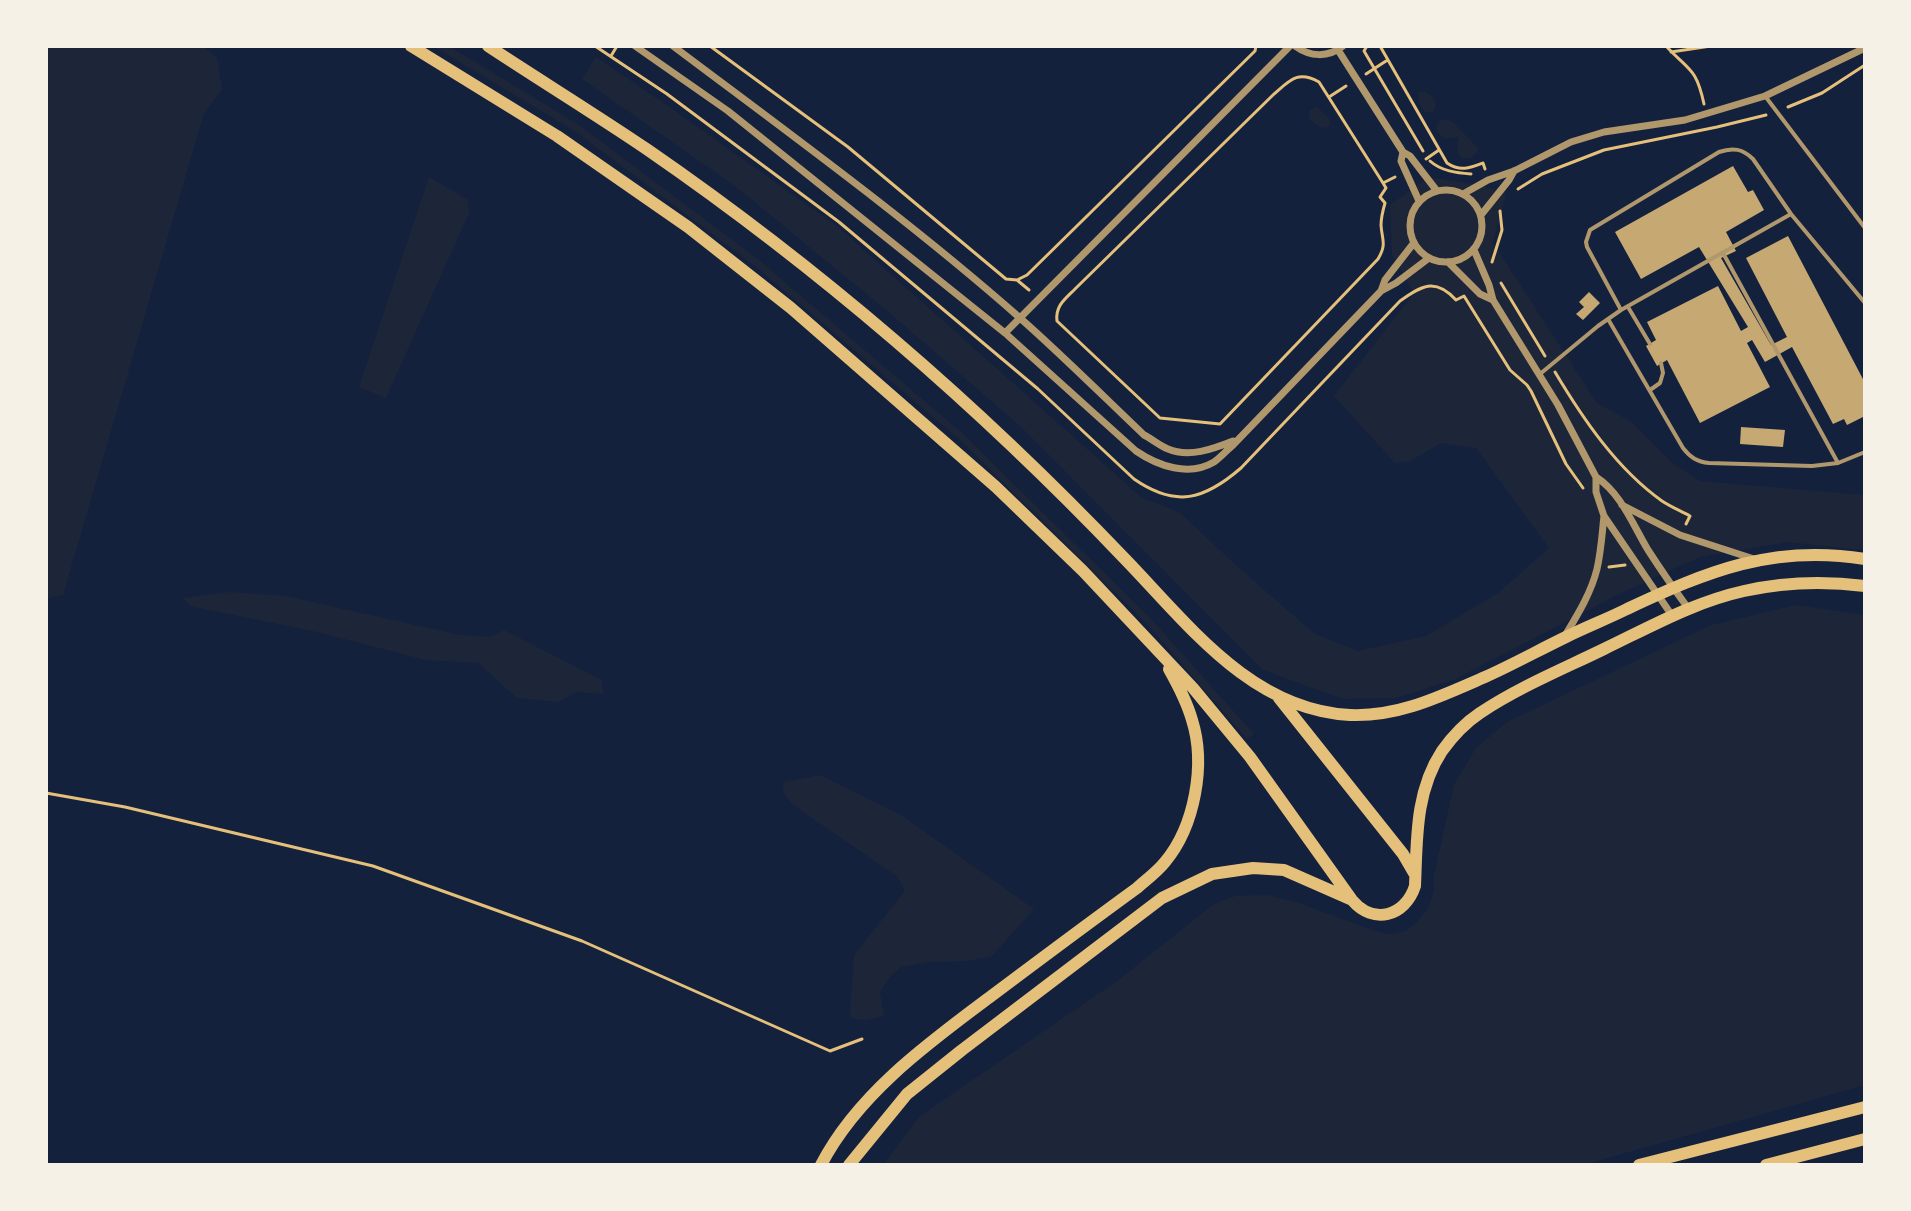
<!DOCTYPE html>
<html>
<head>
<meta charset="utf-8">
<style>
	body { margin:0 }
	#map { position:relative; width:1911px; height:1211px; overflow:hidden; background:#14213d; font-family:Lato,sans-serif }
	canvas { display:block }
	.frame { position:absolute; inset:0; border:48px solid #f6f1e7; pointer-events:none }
</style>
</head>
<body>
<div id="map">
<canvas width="1911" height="1211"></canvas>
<div class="frame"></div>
</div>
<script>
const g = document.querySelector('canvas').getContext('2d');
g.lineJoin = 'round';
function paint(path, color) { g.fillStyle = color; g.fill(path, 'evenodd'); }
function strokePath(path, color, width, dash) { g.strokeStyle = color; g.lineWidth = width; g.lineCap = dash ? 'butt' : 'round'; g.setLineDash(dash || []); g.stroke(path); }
paint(new Path2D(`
	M46 46H203L217 58 222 89 204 113 63 595 46 599Z
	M433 46H449L579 125 759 260 963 434 1152 620 1254 734 1247 739 1146 623 959 439 755 266 576 132Z
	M596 57 668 106 838 227 1142 498 1179 512 1239 568 1315 634 1358 651 1426 636 1498 593 1549 548 1476 448 1441 443 1410 461 1395 463 1334 396 1414 293 1392 255 1390 205 1429 177 1479 185 1506 193 1493 243 1597 403 1630 421 1670 461 1699 481 1865 495V550L1787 542 1700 557 1619 594 1456 679 1396 698 1343 699 1263 670 1020 426 892 315 735 186 582 79Z
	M1424 91C1433 95 1439 103 1433 112H1425C1420 105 1416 100 1419 92Z
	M1317 107 1329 118 1330 125 1327 127 1321 128 1310 120 1309 111Z
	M1443 119 1453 122 1477 147V152L1471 158H1462C1454 151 1459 145 1458 137L1445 139 1437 132V124Z
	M429 177 468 200 469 213 386 398 359 387Z
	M229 592 285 596 460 635 489 637 504 630 602 680 603 694 577 692 558 702 517 698 478 663 426 660 317 632 190 606 183 598Z
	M1796 605 1865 615V1085L1583 1165H883L920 1116 1117 981 1214 904 1235 896 1267 895 1296 902 1375 931 1389 934 1406 931 1417 922 1429 907 1434 890V875L1454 785 1476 748 1507 722 1711 625Z
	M820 775 901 815 1034 909 991 957 966 961 930 962 901 967 889 978 880 992 884 1016 866 1020 850 1018 854 955 905 891 898 877 793 805 783 792 784 782Z`), '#1d2539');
paint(new Path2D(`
	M1733 166 1748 192 1753 190 1764 210 1726 232 1736 251 1721 258 1771 345 1787 337 1746 258 1788 236 1865 383V408L1863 409 1865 416 1847 425 1844 419 1833 424 1792 347 1765 362 1752 340 1747 343 1770 387 1700 423 1667 360 1657 366 1646 346 1656 340 1647 322 1718 286 1741 331 1748 327 1699 247 1641 279 1615 232Z
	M1589 292 1600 303 1583 320 1576 314 1584 307 1579 302Z
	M1741 427 1785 430 1783 447 1740 444Z`), '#c6a872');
strokePath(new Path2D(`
	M595 46 667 94 839 222 1038 389 1134 479C1176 508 1204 500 1241 468L1400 301C1421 286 1435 277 1456 300L1464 296 1510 370 1527 385 1531 391 1566 464 1583 488
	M710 46 848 147 1006 279 1017 280 1027 275 1255 51 1256 46
	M1367 46 1364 51 1423 151
	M1380 46 1447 163C1460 172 1470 168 1483 163L1485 169
	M1666 46C1689 71 1696 67 1704 104
	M1671 52 1711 46
	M611 56 617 46
	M1366 74 1386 61
	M1329 97 1346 86
	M1788 107 1822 93 1865 65
	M1426 159 1439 150
	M1430 161C1441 171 1457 173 1471 174
	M1383 183 1319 82C1298 70 1290 80 1274 94L1075 289C1065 299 1055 306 1057 321L1160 418 1220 424 1378 259C1387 244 1382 240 1381 225 1381 217 1383 210 1385 203L1380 197 1386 188 1383 183 1395 177
	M1518 189 1542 174 1604 150 1717 127 1766 115
	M1492 262 1502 230 1500 211
	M1017 280 1029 290
	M1501 283 1545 356
	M1555 372C1583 419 1617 469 1662 501 1671 507 1681 511 1690 516L1686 524
	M1609 567 1625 565
	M46 793 125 807 373 866 582 941 830 1051 862 1039`), '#e5c07b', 3);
strokePath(new Path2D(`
	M1765 96 1865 228
	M1723 253 1838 463
	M1628 307 1650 344
	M1621 310 1587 247 1586 242 1590 230 1719 152C1733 147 1743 149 1753 159L1791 214 1865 303
	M1608 319 1683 448C1690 457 1697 462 1709 463L1812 466 1838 463 1865 452
	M1540 374 1598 326 1621 310 1791 214
	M1650 390 1660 383 1663 373 1661 363`), '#b1986c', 4);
strokePath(new Path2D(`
	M635 46 728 111 1005 333 1136 451C1158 466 1189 477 1214 462 1220 458 1227 450 1233 445L1381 291 1385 280 1413 244
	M673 46C790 134 910 221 1020 318 1062 355 1103 396 1144 435 1152 439 1160 446 1168 449 1189 458 1213 449 1233 441
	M1295 46C1310 57 1328 58 1343 46
	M1338 50 1403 152 1410 156 1437 191
	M1403 152 1401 161 1419 201
	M1410 226a36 36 0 1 1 72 0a36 36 0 1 1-72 0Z
	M1463 194 1488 180 1514 171 1571 142 1604 132 1685 120 1765 96 1865 48
	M1481 215 1509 180 1514 171
	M1474 250 1489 285 1493 300 1558 405 1596 477V492L1604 516 1673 617
	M1448 262 1480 294 1493 300
	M1381 291 1396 283 1429 258
	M1005 333 1290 46
	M1596 477C1621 493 1633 525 1648 550 1661 570 1674 589 1688 608
	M1622 505 1680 535 1754 559
	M1566 634C1578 614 1591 593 1597 569 1601 552 1602 534 1604 516`), '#b1986c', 7);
strokePath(new Path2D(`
	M1639 1165 1865 1107
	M1766 1165 1865 1139`), '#e5c07b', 12);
strokePath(new Path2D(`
	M411 46 557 136 688 227 791 308 996 487 1083 571 1193 688 1250 757 1352 900C1373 925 1405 917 1415 886 1417 840 1415 792 1442 751 1452 737 1465 723 1480 713 1519 687 1563 669 1604 649 1650 627 1694 602 1744 591 1784 582 1825 581 1865 586
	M488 46C541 81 595 114 648 150 819 268 981 408 1125 559 1188 624 1251 710 1350 715 1399 717 1441 696 1485 677 1512 665 1539 650 1566 637 1586 627 1607 619 1627 609 1708 571 1773 544 1865 559
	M1279 698 1403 854 1414 873
	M821 1165C858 1093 931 1041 994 994 1042 958 1089 923 1137 888 1146 880 1157 872 1165 862 1195 826 1206 764 1192 720 1187 702 1178 685 1169 669
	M849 1165 907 1094 962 1050 1162 898 1212 874 1253 868 1284 870 1350 899`), '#e5c07b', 12);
</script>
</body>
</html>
